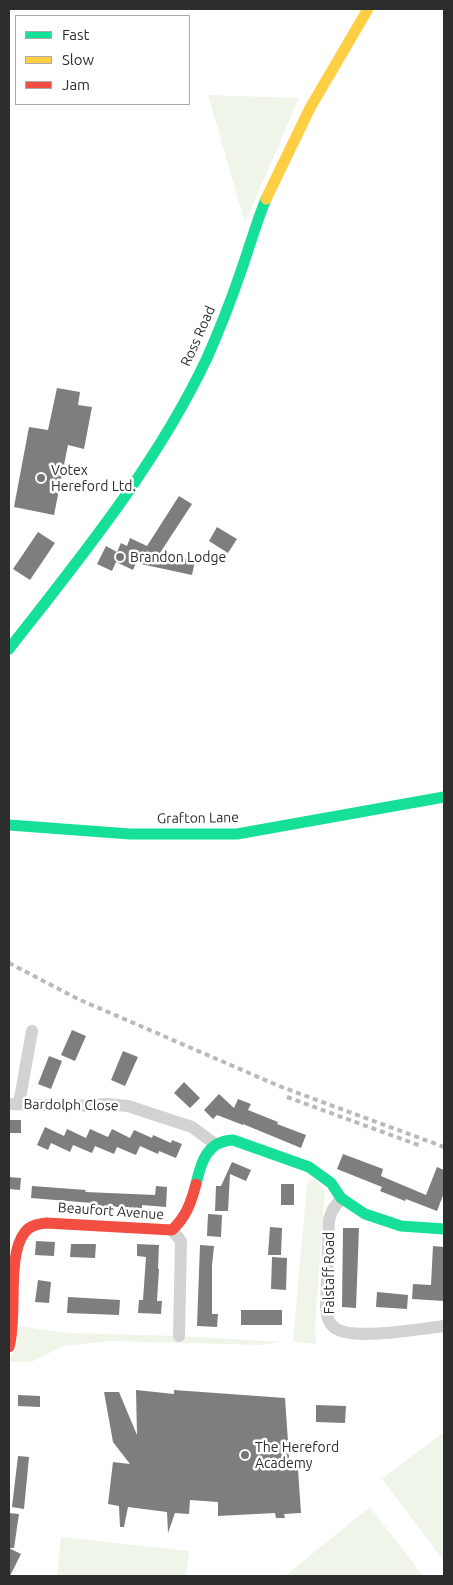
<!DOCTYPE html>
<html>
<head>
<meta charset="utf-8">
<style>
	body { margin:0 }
	#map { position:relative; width:453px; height:1585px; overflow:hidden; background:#fff; font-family:Ubuntu,sans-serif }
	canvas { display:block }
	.frame { position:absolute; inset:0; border:10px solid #2d2d2d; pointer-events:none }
	.legend { position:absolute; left:15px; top:15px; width:175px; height:90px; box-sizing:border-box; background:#fff; border:1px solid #ababab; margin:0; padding:6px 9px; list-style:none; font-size:15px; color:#2d2d2d }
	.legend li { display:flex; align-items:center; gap:10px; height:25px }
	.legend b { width:25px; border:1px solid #ababab }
</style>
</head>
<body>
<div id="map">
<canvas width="453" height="1585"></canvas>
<div class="frame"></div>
<ul class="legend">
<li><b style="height:6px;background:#16e098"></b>Fast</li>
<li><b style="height:6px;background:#ffcf43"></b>Slow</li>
<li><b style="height:6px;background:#f24e42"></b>Jam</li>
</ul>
</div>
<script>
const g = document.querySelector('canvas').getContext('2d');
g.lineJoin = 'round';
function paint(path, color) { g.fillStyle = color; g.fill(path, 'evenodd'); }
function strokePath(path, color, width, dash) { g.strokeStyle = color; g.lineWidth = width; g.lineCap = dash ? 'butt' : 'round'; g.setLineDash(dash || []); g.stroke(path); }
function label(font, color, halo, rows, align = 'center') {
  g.font = font + ' Ubuntu,sans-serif'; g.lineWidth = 5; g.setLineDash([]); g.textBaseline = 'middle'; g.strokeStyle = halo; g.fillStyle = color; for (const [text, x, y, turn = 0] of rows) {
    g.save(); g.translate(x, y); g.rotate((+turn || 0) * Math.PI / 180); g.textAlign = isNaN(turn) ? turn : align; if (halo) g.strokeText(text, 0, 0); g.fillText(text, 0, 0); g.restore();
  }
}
paint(new Path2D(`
	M208 95 299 98 245 223Z
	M311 1178 319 1183 325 1190 315 1326 316 1344 293 1341 307 1184Z
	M18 1326 67 1333 179 1336 282 1342 261 1345 110 1341 63 1346 31 1362H9L18 1338Z
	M444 1432V1561L382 1479Z
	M370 1507 423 1576H285Z
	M61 1537 189 1551 186 1576H57Z`), '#f0f5ea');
paint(new Path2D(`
	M57 388 80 392 78 405 92 407 84 449 68 445 54 515 14 507 29 427 48 430Z
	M179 496 192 504 160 553 195 561 192 575 136 563 133 570 116 562 112 571 97 564 106 546 117 552 121 543 127 546 130 538 147 546Z
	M217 527 237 539 228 553 209 541Z
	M38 532 55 543 30 580 13 569Z
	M72 1030 86 1036 75 1061 61 1055Z
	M123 1051 138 1057 125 1086 111 1080Z
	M49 1056 62 1061 51 1089 38 1084Z
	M184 1082 200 1098 190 1108 174 1093Z
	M219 1094 234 1108 238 1099 251 1104 248 1110 278 1122 277 1124 306 1135 301 1148 243 1124V1125L217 1115 213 1119 204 1110Z
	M9 1120H21V1133H9Z
	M45 1127 64 1136 67 1129 86 1138 90 1129 108 1137 112 1129 130 1138 134 1130 152 1138 153 1135 171 1143 172 1140 182 1144 176 1158 159 1151 158 1154 140 1146 136 1155 117 1147 114 1154 95 1146 92 1153 73 1145 70 1152 51 1143 48 1150 37 1145Z
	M343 1154 383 1169 381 1176 426 1195 437 1167 444 1170V1193L437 1211 406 1199 405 1201 380 1191 382 1187 337 1169Z
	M232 1162 251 1170 246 1181 230 1174 228 1211H215L216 1186H221Z
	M9 1177 21 1178 20 1190 9 1189Z
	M281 1184H294V1205H281Z
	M32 1186 86 1190 85 1192 155 1195 156 1186 167 1187 166 1207 142 1205V1208L92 1206V1203L31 1198Z
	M208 1214 222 1215 221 1237 207 1236Z
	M270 1227 282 1228 281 1255H268Z
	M343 1228H359L356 1308 342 1307Z
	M36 1241 55 1242 54 1256 35 1255Z
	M71 1244H96L95 1258 70 1257Z
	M137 1244 159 1245 158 1269H159L157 1301H162L161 1314 138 1313 139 1300H143L146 1257 137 1256Z
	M200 1245 214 1246 212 1266V1314H218L217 1327 197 1326Z
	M433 1246 444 1247V1301L412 1299 413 1284 431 1285Z
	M272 1257 287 1258 286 1290 271 1289Z
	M38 1280 51 1282 49 1303 35 1302Z
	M377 1292 408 1295 407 1309 376 1307Z
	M68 1297 120 1300 119 1315 67 1313Z
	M241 1310H282V1325H241Z
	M136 1390 174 1394V1390L285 1398 290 1470 298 1469 301 1513 284 1514 285 1518H276L275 1513 218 1516V1502L190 1500 189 1514 175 1513 168 1533 167 1512 128 1507 124 1527H120L119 1506 108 1504 113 1462 130 1464 113 1442 104 1392H119L137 1435Z
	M18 1395 40 1396V1407L18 1406Z
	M316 1405 346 1406 345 1423 316 1422Z
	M18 1456 29 1457 24 1509 12 1507Z
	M9 1513 19 1514 14 1548H9Z
	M9 1548 21 1554 10 1576H9Z`), '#7e7e7e');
strokePath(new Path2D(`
	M9 1104 77 1106 107 1104 128 1106 192 1127 215 1144
	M19 1104 32 1031
	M341 1198 332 1211 329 1220 326 1308C327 1316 328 1323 335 1328 352 1341 421 1329 444 1326
	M172 1230 181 1241 179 1336`), '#d2d2d2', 12);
strokePath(new Path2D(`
	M9 649C81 557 157 464 207 358 219 331 230 303 240 274 249 249 256 223 266 199
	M9 825 130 834H237L444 797
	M196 1184C201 1162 207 1141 233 1140L309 1167 331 1183 341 1198 365 1214 401 1226 444 1229`), '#16e098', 11);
strokePath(new Path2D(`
	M266 199 310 108 368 9`), '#ffcf43', 11);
strokePath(new Path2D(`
	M9 1347C18 1317 6 1255 25 1232 30 1225 39 1224 46 1223L172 1230C186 1217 191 1203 196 1184`), '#f24e42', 11);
strokePath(new Path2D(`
	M9 963 78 999 279 1086 444 1147
	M287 1097 421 1146`), '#b9b9b9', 4, [5, 4]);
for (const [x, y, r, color] of [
	[41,478,5,"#767676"],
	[120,557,5,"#767676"],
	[245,1455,5,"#767676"]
]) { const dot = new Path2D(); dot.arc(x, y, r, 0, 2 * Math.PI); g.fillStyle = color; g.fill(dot); strokePath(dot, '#fff', 2); }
label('14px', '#2d2d2d', '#fff', [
	["Ross Road",198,336,-66],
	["Grafton Lane",198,818,-1],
	["Bardolph Close",71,1105,1],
	["Beaufort Avenue",111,1211,4],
	["Falstaff Road",329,1273,-90]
]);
label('14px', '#2d2d2d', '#fff', [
	["Votex",51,470],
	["Hereford Ltd.",51,486],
	["Brandon Lodge",130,557],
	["The Hereford",255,1447],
	["Academy",255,1463]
], 'left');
</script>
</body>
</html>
